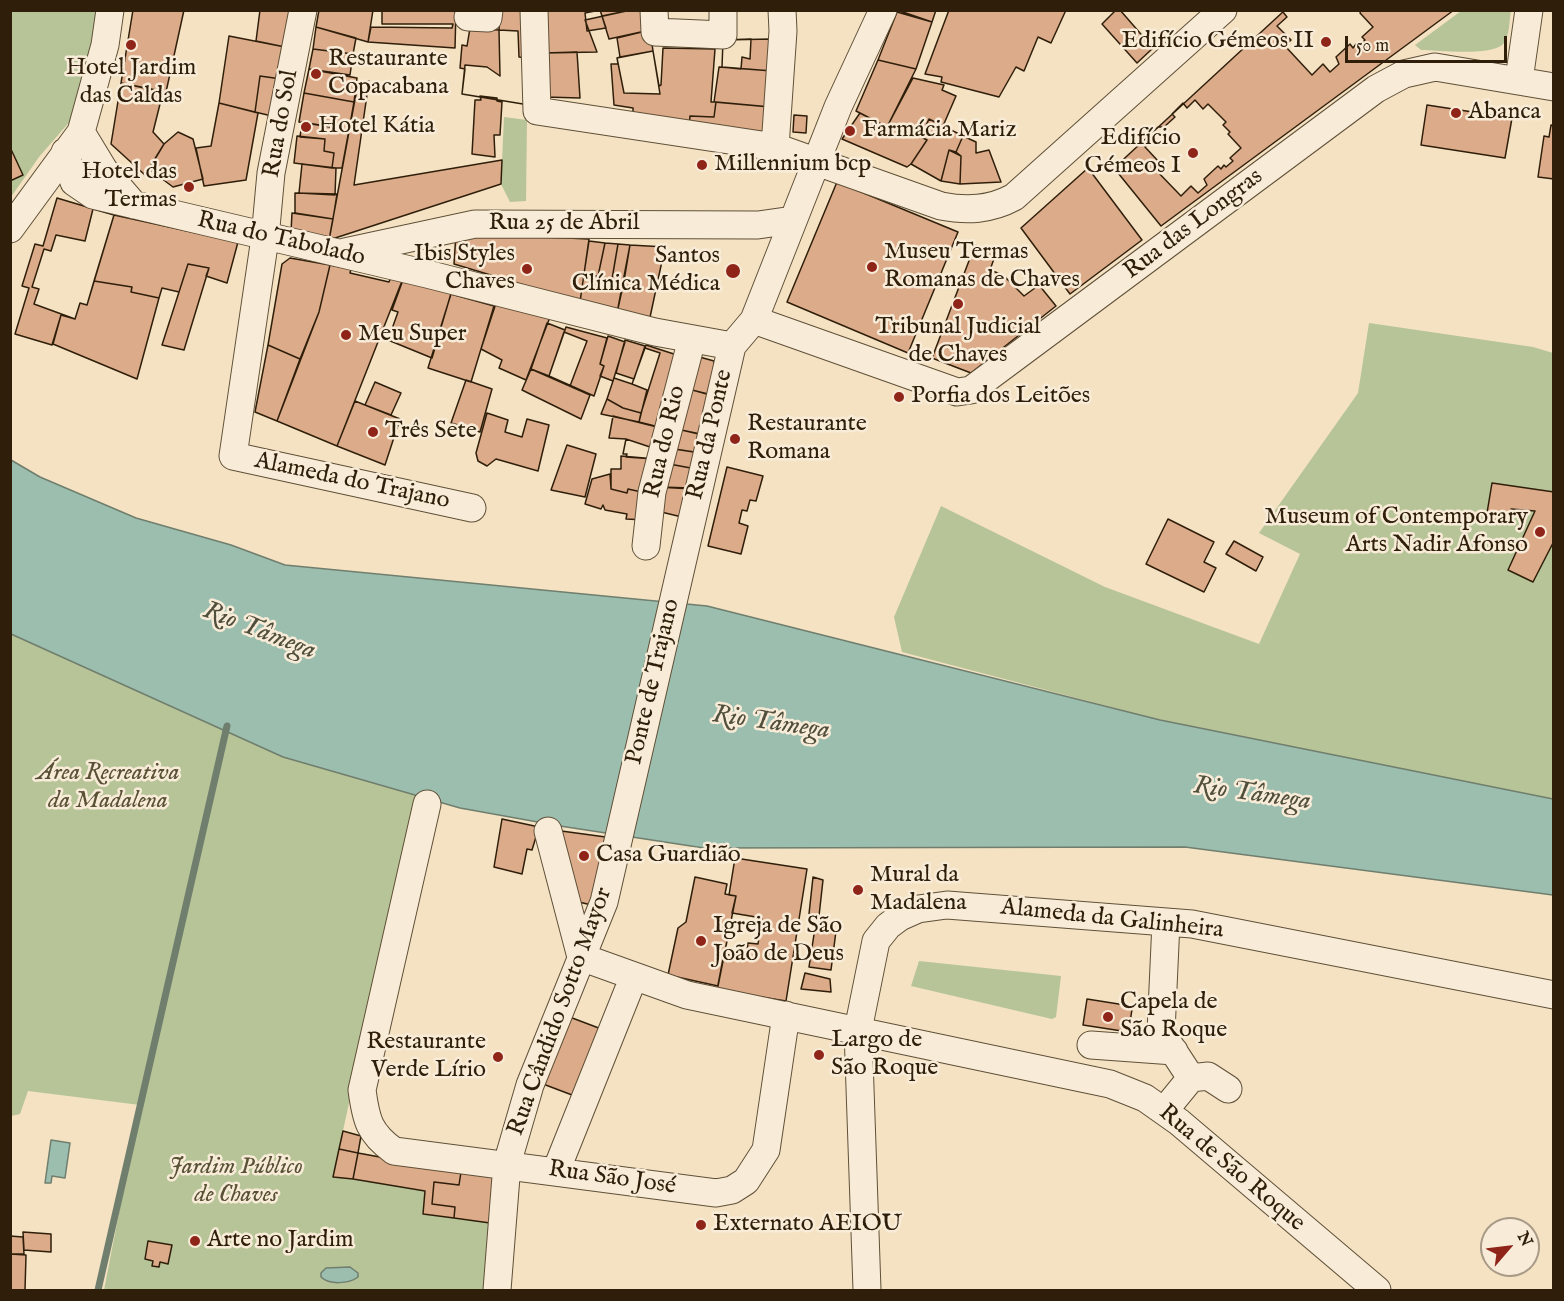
<!DOCTYPE html>
<html>
<head>
<meta charset="utf-8">
<style>
	body { margin:0 }
	#map { position:relative; width:1564px; height:1301px; overflow:hidden; background:#f4e2c3; font-family:"IM FELL English",serif }
	canvas { display:block }
	.frame { position:absolute; inset:0; border:12px solid #2f1f0a; pointer-events:none }
	.north { position:absolute; left:1480px; top:1217px; width:60px; height:60px; box-sizing:border-box; background:#f8ecd8; border:2px solid #a89a86; border-radius:50%; rotate:62deg; font-size:16px; font-weight:700; line-height:24px; text-align:center; color:#2f1f0a }
	.north::after { content:''; display:block; margin:auto; width:21px; height:27px; background:#8f2418; clip-path:polygon(50% 0,100% 100%,50% 72%,0 100%) }
	.scale { position:absolute; left:1345px; top:36px; width:162px; height:27px; box-sizing:border-box; border:3px solid #2f1f0a; border-top:0; padding-left:8px; font-size:18px; line-height:21px; white-space:nowrap; color:#2f1f0a; -webkit-text-stroke:4px #f8ecd8; paint-order:stroke }
</style>
</head>
<body>
<div id="map">
<canvas width="1564" height="1301"></canvas>
<div class="frame"></div>
<div class="north">N</div>
<div class="scale">50 m</div>
</div>
<script>
const g = document.querySelector('canvas').getContext('2d');
g.lineJoin = 'round';
function paint(path, color) { g.fillStyle = color; g.fill(path, 'evenodd'); }
function strokePath(path, color, width, dash) { g.strokeStyle = color; g.lineWidth = width; g.lineCap = dash ? 'butt' : 'round'; g.setLineDash(dash || []); g.stroke(path); }
function label(font, color, halo, rows, align = 'center') {
  g.font = font + ' "IM FELL English",serif'; g.lineWidth = 5; g.setLineDash([]); g.textBaseline = 'middle'; g.strokeStyle = halo; g.fillStyle = color; for (const [text, x, y, turn = 0] of rows) {
    g.save(); g.translate(x, y); g.rotate((+turn || 0) * Math.PI / 180); g.textAlign = isNaN(turn) ? turn : align; if (halo) g.strokeText(text, 0, 0); g.fillText(text, 0, 0); g.restore();
  }
}
paint(new Path2D(`
	M11 11H100L95 41 78 90 72 119 39 157 11 197V181L23 175 11 147Z
	M1461 11H1511C1509 20 1510 35 1504 43 1493 57 1439 50 1421 50L1415 45Z
	M504 117 527 120 526 201 510 202 501 184Z
	M1369 323 1533 347 1553 353V799L1160 720 902 652 894 617 941 506 1105 587 1259 644 1300 554 1259 533 1358 393Z
	M11 634 283 757 416 795 339 1149 496 1177 483 1290H104L140 1105 28 1091 20 1114 11 1116Z
	M919 961 1061 976 1056 1017 1052 1019 911 986Z`), '#b6c498');
const water = new Path2D(`
	M11 460 40 477 136 518 231 545 285 565 707 606 1160 720 1553 799V895L1185 847 704 848 560 826 460 808 283 757 11 634Z
	M51 1140 70 1143 65 1178 52 1176 51 1183H45Z
	M350 1267 358 1273V1277C349 1284 329 1285 321 1277V1273L326 1268Z`);
paint(water, '#9cbeaf');
strokePath(water, '#707e6d', 1.5);
strokePath(new Path2D(`
	M98 1290 227 726`), '#707e6d', 7);
const building = new Path2D(`
	M133 10H184L166 92 121 83Z
	M260 10H293L285 47 256 41Z
	M319 10H373L368 42 316 27Z
	M382 10H456L455 48 368 42 371 27 452 28 453 24H382Z
	M500 10H526L529 105 462 94 465 69 460 68 462 45 467 46 470 28 499 30Z
	M540 10H631L585 20 597 52 544 53Z
	M600 10 606 28 587 31 585 13Z
	M631 10H648L650 30 609 39 602 16Z
	M897 10H936L932 22Z
	M949 10H1066L1051 43 1038 37 1024 71 1016 67 999 97 941 82 942 77 925 74Z
	M1116 10H1120L1153 48 1137 63 1102 24Z
	M1285 10H1454L1161 226 1114 168Z
	M1285 10H1361L1360 13 1373 27 1362 37 1365 40 1358 46 1356 44 1353 48 1350 44 1336 57 1339 64 1330 72 1323 64 1312 75 1285 46 1291 40 1277 26 1287 17 1283 12Z
	M897 12 932 22 916 69 878 60Z
	M316 27 356 38 353 54 313 49Z
	M499 30 518 31 519 57 527 58 529 105 462 94 465 65 487 67 500 76Z
	M650 30 653 51 620 57 617 38Z
	M229 36 285 47 281 79 260 76 255 112 219 103Z
	M751 39 750 59 742 57 741 69 722 67 723 40Z
	M771 39 772 71 722 67 723 40Z
	M663 48 715 49 711 102H716L714 117 690 116 689 125 633 116V108L614 105 611 64H618L617 58 620 57 653 51 659 86 661 85Z
	M313 49 353 54 350 75 309 69Z
	M653 51 660 94 624 93 617 58Z
	M577 52 580 98 545 97 544 53Z
	M878 60 916 69 887 127 856 111Z
	M719 67 773 71 770 107 714 102Z
	M309 69 357 78 354 102 304 93Z
	M260 76 281 79 276 117 255 112Z
	M913 78 944 85 942 90 956 96 943 126 929 119 921 137 927 140 911 164 907 167 842 139 860 113 887 127Z
	M369 81 354 185 502 160 501 184 329 240 358 83Z
	M121 83 163 92 153 132 164 144 145 175 111 144Z
	M304 93 354 102 349 130 299 122Z
	M480 96 497 98V101L502 102 500 135H494L495 157 472 154 475 100H481Z
	M1195 100 1203 109 1208 104 1226 122 1223 125 1230 132 1228 134 1241 148 1230 158 1233 161 1226 167 1224 165 1221 169 1218 166 1204 179 1207 185 1198 193 1191 186 1181 196 1153 167 1159 162 1145 147 1155 138 1151 134 1158 127H1164L1175 117 1172 114 1183 103 1187 108Z
	M716 102 771 107 767 139 689 127 690 116 714 117Z
	M219 103 258 113 246 180 204 186 196 148 211 146Z
	M1427 105 1512 118 1505 158 1421 145Z
	M794 115 807 116 806 133 793 132Z
	M929 119 963 136 956 152 949 150 941 181 911 164 927 140 921 137Z
	M302 122 349 130 342 168H332L334 153 324 151 325 139 300 137Z
	M1551 125 1554 126V179L1538 177 1544 136 1549 137Z
	M178 132 193 139 203 179 173 187 149 169 164 144Z
	M297 136 325 139 324 151 334 153 332 168 294 163Z
	M963 136 976 142V153L989 150 1001 182 960 184 961 156 956 152Z
	M10 147 23 175 10 181Z
	M949 150 961 156 960 184 941 181Z
	M302 164 336 168 335 195 299 193Z
	M1088 168 1142 240 1070 294 1021 228Z
	M837 182 958 232 908 353 787 302Z
	M295 193 337 194 333 219 295 213Z
	M57 198 114 215 87 305 80 303 75 319 61 315 52 345 15 334 29 288 22 286 35 244 43 246Z
	M93 209 114 215 87 305 80 303 75 319 34 304 39 289 32 287 44 249 51 251 56 235 85 241Z
	M292 213 333 219 329 240 291 232Z
	M114 215 238 242 227 283 206 276 209 268 188 264 179 292 162 288 159 298 131 292 132 287 94 281Z
	M456 233 589 239 580 302 454 264Z
	M589 241 605 243 598 276 584 274Z
	M605 243 618 244 612 279 598 276Z
	M618 244 630 245 624 281 612 279Z
	M630 245 665 247 649 322 617 313Z
	M975 245 996 253 990 270 1003 275 1024 296 1039 285 1056 306 971 373 932 358Z
	M290 258 330 265 319 312 300 359 268 345 282 264Z
	M188 264 209 268 184 350 162 345Z
	M330 265 351 269 350 273 389 282 391 277 402 281 337 446 277 421 319 312Z
	M584 274 624 281 617 313 580 302Z
	M404 277 452 290 432 358 388 340 398 312 392 310Z
	M94 281 132 287 131 292 159 298 137 379 53 344 61 315 75 319 80 303 87 305Z
	M451 294 494 306 471 382 428 368Z
	M496 303 550 317 526 380 499 368 502 360 481 349Z
	M547 323 565 330 549 376 531 369Z
	M566 327 607 338 600 364 604 366 594 396 549 376Z
	M564 332 587 341 570 386 549 376Z
	M608 336 625 342 613 381 600 376 604 366 600 364Z
	M625 340 645 346 634 379 616 373Z
	M268 345 300 359 277 421 255 412Z
	M646 345 677 355 663 428 639 422 647 390 632 384Z
	M645 348 660 353 641 413 623 408 607 399 614 378 632 384Z
	M696 356 714 361 712 395 688 389Z
	M531 369 590 395 581 419 522 390Z
	M466 380 492 389 480 432 451 423Z
	M375 382 401 393 391 415 365 405Z
	M685 388 714 396 703 435 673 428Z
	M607 399 623 408 641 413 639 422 601 414Z
	M355 401 400 419 385 465 337 446Z
	M487 413 508 420 505 432 522 437 527 419 549 425 538 471 496 459 487 466 478 461 476 453Z
	M613 416 665 429 656 459 626 457 627 454H623L626 439 609 438Z
	M672 428 705 435 700 453 668 448Z
	M626 439 656 449 654 459 626 457 627 454H623Z
	M567 445 596 454 585 497 551 490Z
	M668 448 701 453 696 469 664 463Z
	M621 456 656 459 646 493 628 489 627 493 611 489V469H621Z
	M664 463 696 469 690 488 660 487Z
	M727 467 763 476 756 501 750 500 747 511 742 510 739 523 748 526 741 554 708 546Z
	M610 474 611 489 627 493 628 489 646 493 645 520 626 519 627 514 605 510 603 505 601 509 585 504 592 479Z
	M1492 483 1554 492V541L1533 582 1508 570 1535 511 1511 509 1513 522 1486 519Z
	M657 487 693 489 686 518 657 511Z
	M1168 519 1214 542 1204 562 1216 568 1204 592 1146 564Z
	M1234 541 1263 557 1256 571 1226 554Z
	M502 819 539 827 532 850 527 849 522 874 494 867Z
	M554 830 613 838 596 906 570 900Z
	M735 858 807 869 786 1001 717 990 724 954 746 958 748 943 758 944 762 918 732 913 736 896 729 895Z
	M695 877 727 884 725 894 736 896 718 986 668 975 678 928 686 922Z
	M813 877 823 880 819 916 809 914Z
	M815 928 836 931 831 970 809 967Z
	M805 973 830 979 831 992 801 989Z
	M1087 999 1125 1005V1008L1132 1009 1129 1030 1122 1029V1031L1083 1025Z
	M567 1016 604 1030 580 1098 543 1084Z
	M343 1131 361 1136 358 1153 339 1149Z
	M339 1149 358 1153 353 1179 333 1177Z
	M358 1153 461 1172 459 1185 434 1182 432 1204 455 1207 454 1218 423 1214 425 1191 353 1179Z
	M461 1172 496 1177 490 1223 454 1218 455 1207 432 1204 434 1182 459 1185Z
	M23 1232 51 1234V1252L24 1250Z
	M10 1236 23 1237 24 1254H10Z
	M148 1241 172 1245 168 1264 160 1262 159 1267 152 1266 153 1261 145 1259Z
	M10 1254 26 1255 25 1290H10Z`);
paint(building, '#dcab8a');
strokePath(building, '#2f1f0a', 1.5);
const minor = new Path2D(`
	M303 10 271 173 265 238 233 456 472 508
	M534 10 537 111 775 147 941 206C967 211 990 210 1014 197L1223 10
	M654 10 655 32 723 35V10
	M468 17 488 18 489 10
	M1519 80 1529 10
	M81 132 104 170 134 205
	M775 147 783 31 782 10
	M65 152 74 182 93 195 427 274 655 332 732 346
	M10 229 81 132 105 45 110 10
	M345 252 475 224 758 225 793 220
	M754 320 957 392 971 390 1376 89 1404 74 1435 67 1554 87
	M646 546 652 492 692 339
	M427 804 362 1090C366 1120 369 1133 394 1151L716 1193 732 1190 746 1181 766 1150 786 1015
	M548 831 581 957
	M581 957 687 995 1110 1084 1145 1098 1179 1122 1377 1290
	M1091 1045 1174 1051
	M1191 1078 1208 1076 1228 1089
	M1164 1111 1191 1078 1161 1032 1166 922
	M556 1171 634 976
	M497 1290 507 1164 530 1085 604 902 732 346 754 320 838 107 883 10
	M867 1290 858 1030 876 941 888 926 900 917 918 909 947 905 1192 924 1554 995`);
strokePath(minor, '#605038', 29);
strokePath(minor, '#f8ecd8', 27);
for (const [x, y, r, color] of [
	[1326,42,6,"#8f2418"],
	[131,45,6,"#8f2418"],
	[316,74,6,"#8f2418"],
	[1456,113,6,"#8f2418"],
	[306,127,6,"#8f2418"],
	[850,131,6,"#8f2418"],
	[1193,153,6,"#8f2418"],
	[702,165,6,"#8f2418"],
	[189,187,6,"#8f2418"],
	[872,267,6,"#8f2418"],
	[527,269,6,"#8f2418"],
	[733,271,8,"#8f2418"],
	[958,304,6,"#8f2418"],
	[346,335,6,"#8f2418"],
	[899,397,6,"#8f2418"],
	[373,432,6,"#8f2418"],
	[735,439,6,"#8f2418"],
	[1540,532,6,"#8f2418"],
	[584,856,6,"#8f2418"],
	[858,890,6,"#8f2418"],
	[701,941,6,"#8f2418"],
	[1108,1017,6,"#8f2418"],
	[819,1055,6,"#8f2418"],
	[498,1057,6,"#8f2418"],
	[701,1225,6,"#8f2418"],
	[195,1241,6,"#8f2418"]
]) { const dot = new Path2D(); dot.arc(x, y, r, 0, 2 * Math.PI); g.fillStyle = color; g.fill(dot); strokePath(dot, '#f8ecd8', 2); }
label('24px', '#2f1f0a', '#f8ecd8', [
	["Edifício Gémeos II",1314,42,"right"],
	["Restaurante",328,60],
	["Copacabana",328,88],
	["Hotel Jardim",131,69,"center"],
	["das Caldas",131,97,"center"],
	["Abanca",1468,113],
	["Hotel Kátia",318,127],
	["Farmácia Mariz",862,131],
	["Edifício",1181,139,"right"],
	["Gémeos I",1181,167,"right"],
	["Millennium bcp",714,165],
	["Hotel das",177,173,"right"],
	["Termas",177,201,"right"],
	["Museu Termas",884,253],
	["Romanas de Chaves",884,281],
	["Ibis Styles",515,255,"right"],
	["Chaves",515,283,"right"],
	["Santos",720,257,"right"],
	["Clínica Médica",720,285,"right"],
	["Tribunal Judicial",958,328,"center"],
	["de Chaves",958,356,"center"],
	["Meu Super",358,335],
	["Porfia dos Leitões",911,397],
	["Restaurante",747,425],
	["Romana",747,453],
	["Três Sete",385,432],
	["Museum of Contemporary",1528,518,"right"],
	["Arts Nadir Afonso",1528,546,"right"],
	["Casa Guardião",596,856],
	["Mural da",870,876],
	["Madalena",870,904],
	["Igreja de São",713,927],
	["João de Deus",713,955],
	["Capela de",1120,1003],
	["São Roque",1120,1031],
	["Largo de",831,1041],
	["São Roque",831,1069],
	["Restaurante",486,1043,"right"],
	["Verde Lírio",486,1071,"right"],
	["Externato AEIOU",713,1225],
	["Arte no Jardim",207,1241]
], 'left');
label('24px', '#2f1f0a', '#f8ecd8', [
	["Rua do Sol",282,124,-80],
	["Rua 25 de Abril",564,224],
	["Rua das Longras",1194,225,-37],
	["Rua do Tabolado",281,240,13],
	["Rua da Ponte",711,435,-77],
	["Rua do Rio",666,442,-77],
	["Alameda do Trajano",352,482,12],
	["Ponte de Trajano",654,682,-77],
	["Alameda da Galinheira",1112,920,6],
	["Rua Cândido Sotto Mayor",561,1012,-70],
	["Rua de São Roque",1231,1169,40],
	["Rua São José",612,1179,8]
]);
label('italic 24px', '#585135', '#f8ecd8', [
	["Área Recreativa",108,774],
	["da Madalena",108,802],
	["Jardim Público",236,1168],
	["de Chaves",236,1196]
]);
label('italic 26px', '#504f3c', '#f8ecd8', [
	["Rio Tâmega",259,632,21],
	["Rio Tâmega",771,724,8],
	["Rio Tâmega",1252,795,8]
]);
</script>
</body>
</html>
